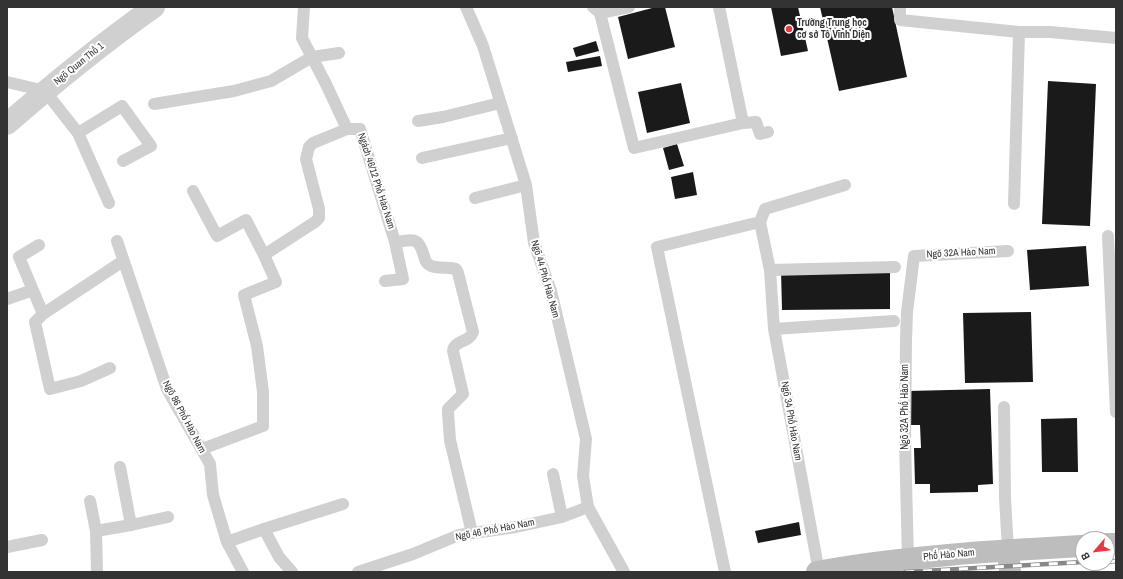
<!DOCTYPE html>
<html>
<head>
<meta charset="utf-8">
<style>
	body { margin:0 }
	#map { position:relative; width:1123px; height:579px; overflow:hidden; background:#fff; font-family:"Archivo Narrow",sans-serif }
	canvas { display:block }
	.frame { position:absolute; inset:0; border:8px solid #333; pointer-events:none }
	.north { position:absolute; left:1075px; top:531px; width:40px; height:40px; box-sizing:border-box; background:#fff; border:1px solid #adadad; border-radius:50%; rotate:242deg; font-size:11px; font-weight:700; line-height:16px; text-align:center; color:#333 }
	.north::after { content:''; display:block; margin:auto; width:14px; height:18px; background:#e63946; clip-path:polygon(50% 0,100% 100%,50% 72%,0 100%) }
</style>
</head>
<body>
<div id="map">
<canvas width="1123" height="579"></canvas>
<div class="frame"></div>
<div class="north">B</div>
</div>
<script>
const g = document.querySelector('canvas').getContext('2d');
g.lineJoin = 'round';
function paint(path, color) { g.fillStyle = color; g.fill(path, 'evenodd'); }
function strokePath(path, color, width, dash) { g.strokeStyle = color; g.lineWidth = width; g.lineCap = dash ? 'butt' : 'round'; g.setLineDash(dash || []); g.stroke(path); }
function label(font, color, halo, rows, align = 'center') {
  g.font = font + ' "Archivo Narrow",sans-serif'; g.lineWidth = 4; g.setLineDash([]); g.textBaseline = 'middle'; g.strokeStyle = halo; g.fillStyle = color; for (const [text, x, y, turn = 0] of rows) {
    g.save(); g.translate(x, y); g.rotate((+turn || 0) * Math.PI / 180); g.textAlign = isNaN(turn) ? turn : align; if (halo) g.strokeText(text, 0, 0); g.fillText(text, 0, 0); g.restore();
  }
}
paint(new Path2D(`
	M656 7H665L675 47 628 59 618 17Z
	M771 7H798L808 51 781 56Z
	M820 7H892L907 77 839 91Z
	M596 41 599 51 576 57 573 48Z
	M600 56 602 66 568 72 566 62Z
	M1048 81 1096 84 1090 226 1042 224Z
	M681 83 690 123 647 133 638 92Z
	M677 144 684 166 669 170 663 148Z
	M693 172 697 195 675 199 671 177Z
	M1086 246 1089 286 1030 290 1027 250Z
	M890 269V309L782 310 781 270Z
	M1031 312 1033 382 965 383 963 313Z
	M990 389 993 484 978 485V492L930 493V484H915L914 448H921L920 425H909L908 391Z
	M1077 418 1078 472H1042L1041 419Z
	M799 522 801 535 758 543 755 531Z`), '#1a1a1a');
strokePath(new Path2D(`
	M304 7 302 38 326 84 347 129
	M466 7 483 46 526 185 534 243 551 291 586 439 583 476 588 507 624 572
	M593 7 600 13 634 148 743 123
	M719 7 743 123 756 122 760 134 768 132
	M900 7V20L1019 32H1050L1116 38
	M600 13 629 7
	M7 82 45 91 78 133 109 203
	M154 104 234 91 271 81 312 57 339 53
	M418 121 443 117 500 103
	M78 133 122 106 151 146 123 161
	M422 158 512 138
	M193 191 217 236 246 220 264 255 276 282 244 295 257 346 263 392V426L202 449
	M475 198 526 185
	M1014 204 1019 32
	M1108 236 1116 412
	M117 241 167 389 210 464 213 495 227 542 243 572
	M39 245 19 257 43 314
	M264 255 315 222 319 218V209L306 159 309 147 313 143 347 129H360L395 242C414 240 418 236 424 256 425 259 425 262 428 264 433 269 449 267 456 269L458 273 473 332C469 343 454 340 453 351L463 394 448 409V412L450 440 472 533
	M770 270 895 267
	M385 281 403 279 395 242
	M7 299 33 290
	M774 329 894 321
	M110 368 81 381 50 389 35 322 43 314 123 261
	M1004 407 1005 498 1008 550
	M120 467 131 525
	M553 474 562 517
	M90 501 96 531
	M264 529 343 504
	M227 542 264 529 279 557 292 572
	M7 547 42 540
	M908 559 905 441 906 340 907 312 914 256 1008 251
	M97 572 96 531 131 525 168 517
	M358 572 413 554 459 535 516 527 562 517 588 507
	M725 572 657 247 760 222
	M819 572 774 329 770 270 760 222 765 209 845 185`), '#d0d0d0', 12);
strokePath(new Path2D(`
	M7 124C54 83 103 43 154 7`), '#d0d0d0', 22);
strokePath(new Path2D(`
	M1107 544H1116
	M1008 550 1010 572
	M817 572C904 556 994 551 1083 546`), '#bdbdbd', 22);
const rail = new Path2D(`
	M1107 562 1116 561
	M905 572 1083 562`);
strokePath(rail, '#888', 4.5);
strokePath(rail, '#fff', 3, [9]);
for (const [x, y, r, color] of [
	[789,29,4,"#e63946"]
]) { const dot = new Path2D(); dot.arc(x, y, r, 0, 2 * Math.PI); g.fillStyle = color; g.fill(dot); strokePath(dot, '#fff', 1.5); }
label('bold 10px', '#333', '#fff', [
	["Trường Trung học",797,23],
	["cơ sở Tô Vĩnh Diện",797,35]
], 'left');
label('10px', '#333', '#fff', [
	["Ngõ Quan Thổ 1",79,64,-39],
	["Ngách 46/12 Phố Hào Nam",376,181,72],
	["Ngõ 32A Hào Nam",961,253,-3],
	["Ngõ 44 Phố Hào Nam",545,279,74],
	["Ngõ 32A Phố Hào Nam",905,407,-90],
	["Ngõ 86 Phố Hào Nam",184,417,62],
	["Ngõ 34 Phố Hào Nam",791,421,80],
	["Ngõ 46 Phố Hào Nam",495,530,-11],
	["Phố Hào Nam",949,555,-5]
]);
</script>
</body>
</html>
